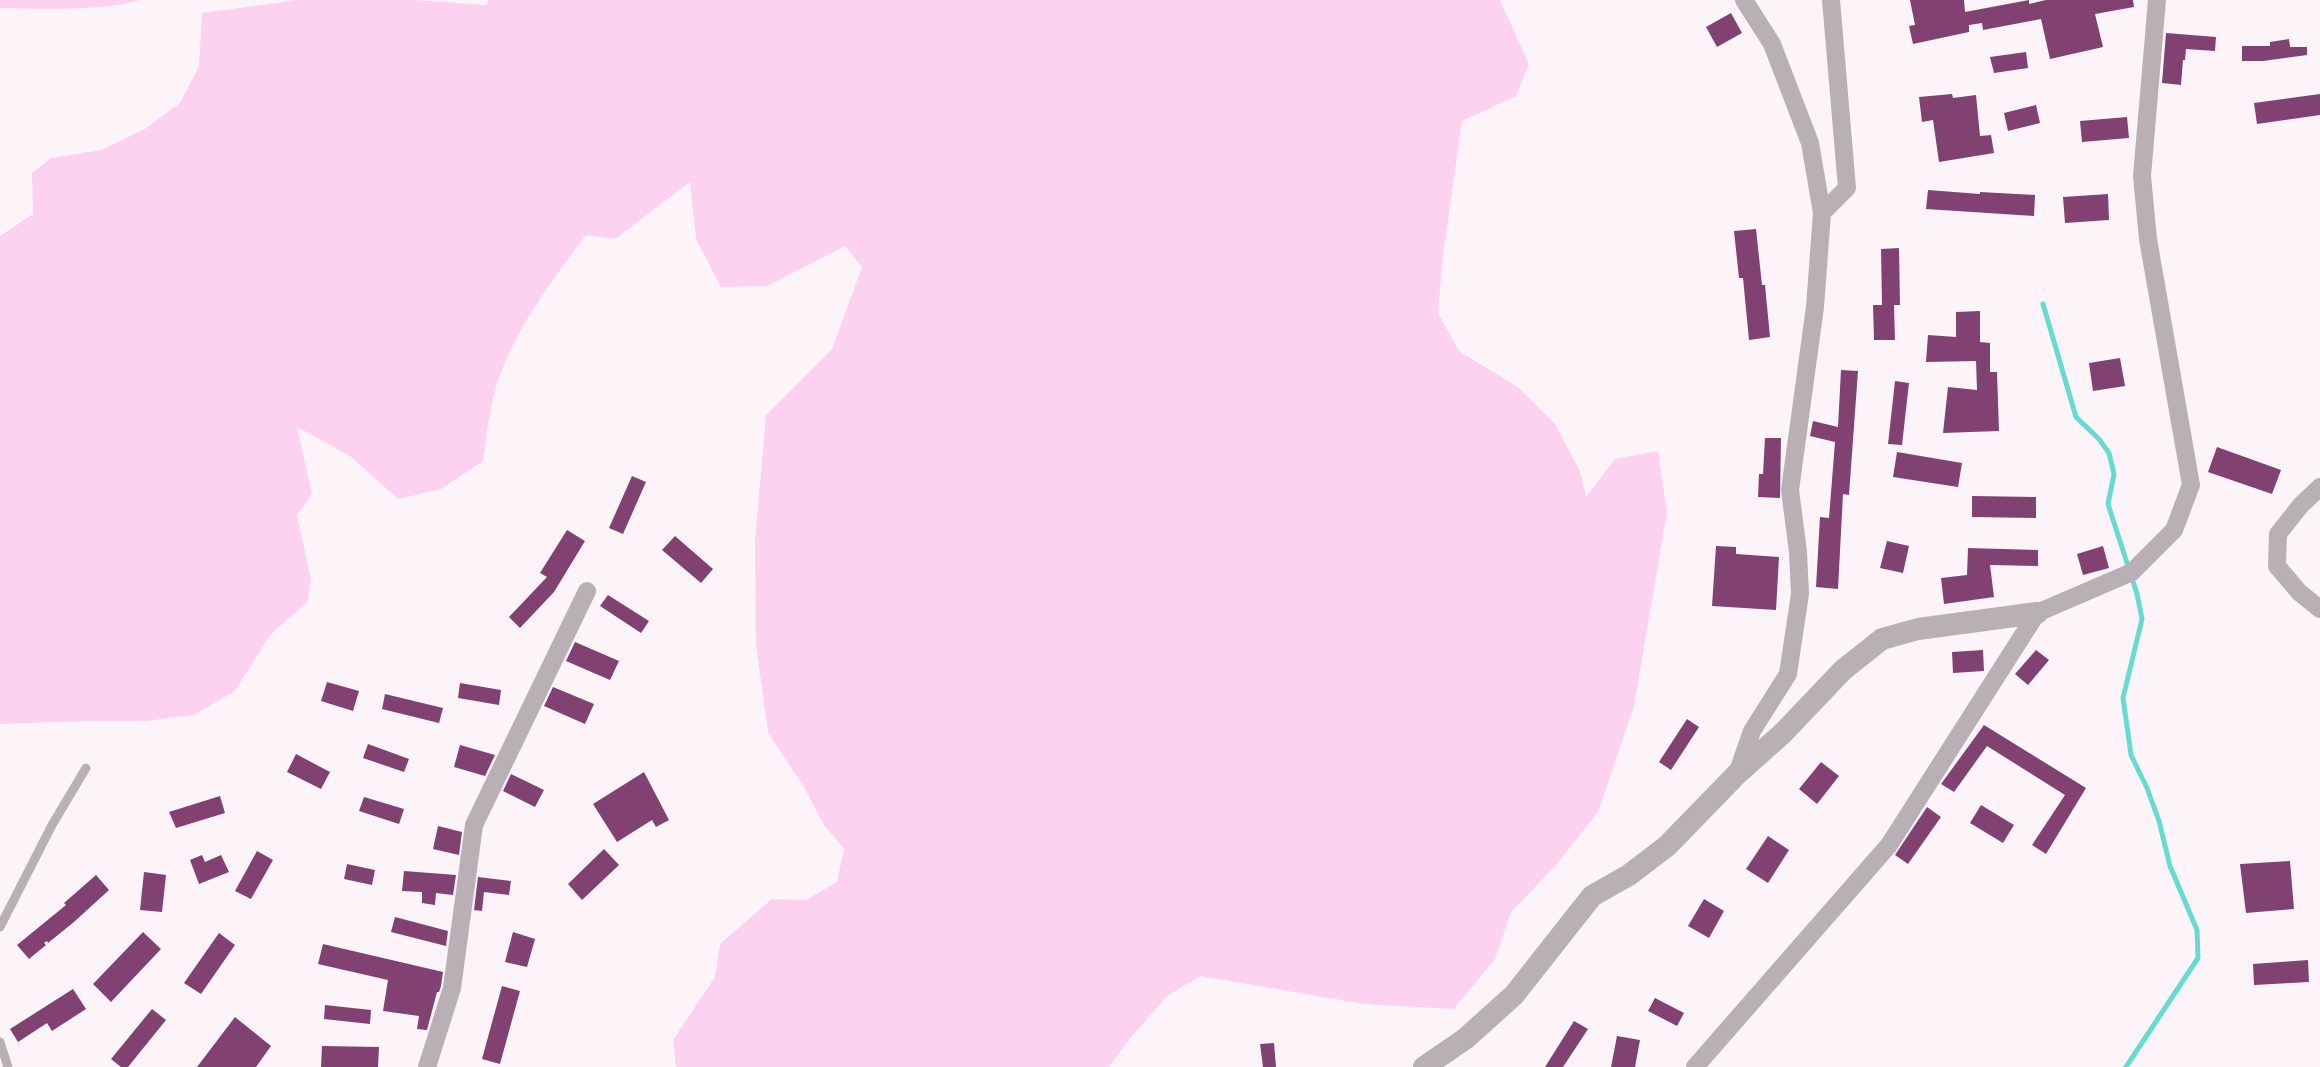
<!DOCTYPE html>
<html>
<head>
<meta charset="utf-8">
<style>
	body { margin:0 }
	canvas { display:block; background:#fdf4fa }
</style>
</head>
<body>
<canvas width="2320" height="1067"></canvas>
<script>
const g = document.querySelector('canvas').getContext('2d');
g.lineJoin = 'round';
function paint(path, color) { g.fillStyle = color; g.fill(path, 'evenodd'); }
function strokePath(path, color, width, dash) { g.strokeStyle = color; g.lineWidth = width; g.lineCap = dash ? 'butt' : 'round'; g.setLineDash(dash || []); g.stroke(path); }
paint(new Path2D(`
	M0 0H140C102 11 41 9 0 8Z
	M298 0H416L486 5 489 0H1500L1529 64 1516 96 1462 121 1443 255 1438 313 1459 351 1519 388 1555 424 1580 471 1586 497 1615 459 1658 451 1667 512 1634 706 1598 812 1557 864 1511 912 1495 959 1454 1009 1364 1004 1200 976 1167 996 1127 1042 1109 1067H676L673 1040 715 977 720 944 772 899 806 900 837 882 844 849 824 825 804 787 768 733 756 644 755 541 766 415 832 349 862 267 845 246 767 286 721 287 696 239 690 182 615 239 586 235C551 282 516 327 497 384 489 408 487 436 483 461L441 489 398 499 350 456 297 427 312 494 297 515 311 580 307 602 270 635 235 691 194 715 146 721H87L0 724V236L33 214 32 173 51 158 101 150 145 129 180 103 199 66 202 13Z`), '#fdd2f1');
strokePath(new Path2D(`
	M2043 304 2076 417 2099 439 2109 453 2114 474 2108 504 2137 594 2142 619 2123 698 2131 755 2147 788 2159 821 2170 866 2197 930 2198 958 2126 1067`), '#66dbd1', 5);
paint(new Path2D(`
	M1910 0H1964L1965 12 2029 0V4L2046 0H2133L2134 7 2095 14 2103 47 2050 59 2041 19 1983 30 1982 23 1969 25V32L1913 44 1909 26 1915 25Z
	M1731 13 1742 33 1717 47 1706 27Z
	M2166 33 2216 37 2215 51 2186 49 2185 60H2183L2181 85 2162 83Z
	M2289 39 2290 47H2307V55L2263 61H2242V46H2270V42Z
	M2026 52 2028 68 1994 73 1990 57Z
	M1952 94 1953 98 1976 95 1980 136 1991 135 1994 153 1939 162 1933 120 1922 122 1919 97Z
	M2320 94V115L2257 124 2254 103Z
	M2036 105 2040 123 2008 131 2004 113Z
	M2127 117 2129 138 2082 142 2080 121Z
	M1928 190 1980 194V192L2035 195 2034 216 1926 209Z
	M2108 194 2109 220 2065 223 2063 197Z
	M1756 229 1762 285H1765L1770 337 1749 340 1743 278H1739L1734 231Z
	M1899 248 1900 305H1882L1881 249Z
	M1873 305H1894L1895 340H1874Z
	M1980 311V342L1990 343V372H1997L1999 431 1943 433 1948 387 1977 390 1976 361 1926 362 1928 335 1956 337V312Z
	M2120 358 2125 386 2093 391 2089 363Z
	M1841 370 1858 371 1849 495 1843 494 1838 589 1816 587 1820 517 1829 518 1835 442 1810 436 1813 421 1838 427Z
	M1895 381 1909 383 1902 445 1888 444Z
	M1765 438H1781L1780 498 1758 497 1759 474H1763Z
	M2217 447 2281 470 2272 494 2208 472Z
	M1897 452 1962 463 1958 487 1893 477Z
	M632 476 646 482 623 534 609 528Z
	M1972 496 2036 497V518L1972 517Z
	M567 530 585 541 554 592 520 628 509 617 547 577 540 573Z
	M675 536 713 569 701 583 662 550Z
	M1887 541 1909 546 1903 573 1880 568Z
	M1716 546 1736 547V554L1779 557 1776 610 1712 606Z
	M2103 546 2109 568 2083 575 2077 554Z
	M1968 548 2038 550V566L1990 565 1994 597 1944 604 1941 578 1967 575Z
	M608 595 649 621 641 633 600 606Z
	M575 642 619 661 610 680 566 661Z
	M1983 650 1984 671 1953 673 1952 652Z
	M2036 650 2049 660 2028 685 2015 674Z
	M327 682 359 691 353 711 321 701Z
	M460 683 501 690 499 705 458 698Z
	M553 687 594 704 585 724 544 706Z
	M385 694 443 708 439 723 382 709Z
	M1687 719 1699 727 1671 770 1659 762Z
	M1984 725 2086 788 2046 854 2032 845 2065 795 1987 746 1954 792 1941 784Z
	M368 744 409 759 404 772 363 758Z
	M460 745 495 755 485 776 454 767Z
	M296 754 330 772 321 789 287 772Z
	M1821 762 1839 776 1817 804 1799 789Z
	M644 772 669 820 656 827 652 820 617 842 593 804Z
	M511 774 544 790 535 807 503 791Z
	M220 796 225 813 176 828 169 812Z
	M364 797 404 809 399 824 359 811Z
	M1981 805 2014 825 2003 843 1970 823Z
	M1927 807 1941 817 1908 864 1895 855Z
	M438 826 462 832 459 855 433 849Z
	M1768 836 1789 850 1768 883 1746 869Z
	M604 849 619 865 582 900 568 884Z
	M257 851 273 860 251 899 235 891Z
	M202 855 205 862 221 855 229 872 199 884 190 860Z
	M2290 861 2294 909 2246 913 2240 864Z
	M347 864 375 870 372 885 344 879Z
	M404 871 456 875 453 895 436 893 435 905 422 903V892L402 891Z
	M144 872 166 875 162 912 140 910Z
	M96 875 109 890 74 922 48 943 47 941 44 943 46 945 29 959 17 945 66 905 64 903Z
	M478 877 511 881 509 895 484 892 482 911 474 910Z
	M1704 899 1724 911 1709 938 1688 926Z
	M395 917 448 931 446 946 391 932Z
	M143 932 161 949 111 1002 93 984Z
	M513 932 535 939 527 967 505 962Z
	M219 933 235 945 201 994 184 983Z
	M323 944 443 972 441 986 439 992H437L427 1030 417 1029 419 1016 383 1011 388 980 318 964Z
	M2308 960 2309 982 2254 985 2253 964Z
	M502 986 520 991 500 1064 482 1059Z
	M73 989 86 1009 52 1031 47 1023 18 1042 10 1029Z
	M1655 998 1684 1013 1677 1026 1648 1011Z
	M325 1005 371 1010 370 1024 324 1019Z
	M152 1009 166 1020 128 1067H121L111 1059Z
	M235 1017 271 1046 256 1067H197Z
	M1574 1021 1588 1029 1563 1067H1545Z
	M1617 1036 1640 1040 1635 1067H1611Z
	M1274 1043 1276 1067H1263L1260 1044Z
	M322 1046 379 1047 378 1067H321Z`), '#814272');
strokePath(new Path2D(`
	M0 927 52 825 86 768
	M0 1042 8 1067`), '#b9b0b6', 9);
strokePath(new Path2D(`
	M1744 0 1772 44 1810 143 1822 213
	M2320 487 2301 505 2278 534 2277 566 2299 592 2320 609
	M1737 774 1752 731 1788 674 1800 594 1798 552 1790 490 1815 307 1822 213 1847 188 1831 0
	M427 1067 452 988 474 825 587 591
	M1695 1067 1889 845 2037 613 2132 572 2174 530 2191 485 2148 239 2142 176 2157 0`), '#b9b0b6', 18);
strokePath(new Path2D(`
	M1424 1067 1465 1039 1514 995 1592 896 1629 875 1667 846 1737 774 1783 733 1843 670 1882 639 1918 629 2037 613`), '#b9b0b6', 22);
</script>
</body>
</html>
